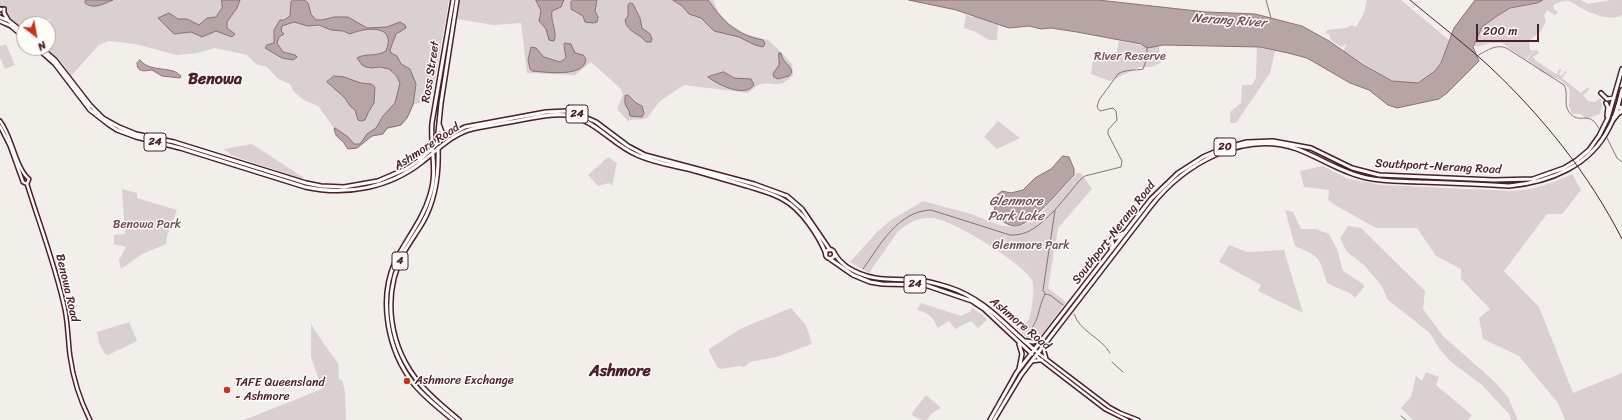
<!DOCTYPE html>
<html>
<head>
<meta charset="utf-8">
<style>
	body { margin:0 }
	#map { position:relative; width:1622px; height:420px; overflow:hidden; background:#f2efeb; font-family:Sriracha,sans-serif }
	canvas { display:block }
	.north { position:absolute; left:16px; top:16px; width:40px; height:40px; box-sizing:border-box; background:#fdfcf7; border:1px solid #b5a4a5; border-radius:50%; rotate:149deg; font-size:11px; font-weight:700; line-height:16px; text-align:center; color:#4a1f2b }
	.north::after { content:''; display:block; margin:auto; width:14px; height:18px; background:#c8321e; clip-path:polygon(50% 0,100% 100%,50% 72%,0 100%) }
	.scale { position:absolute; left:1476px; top:24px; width:63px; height:18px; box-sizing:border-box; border:2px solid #4a1f2b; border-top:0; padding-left:5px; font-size:12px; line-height:14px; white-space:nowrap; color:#4a1f2b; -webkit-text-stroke:3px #fdfcf7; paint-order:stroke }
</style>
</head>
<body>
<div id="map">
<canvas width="1622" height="420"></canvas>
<div class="north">N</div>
<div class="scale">200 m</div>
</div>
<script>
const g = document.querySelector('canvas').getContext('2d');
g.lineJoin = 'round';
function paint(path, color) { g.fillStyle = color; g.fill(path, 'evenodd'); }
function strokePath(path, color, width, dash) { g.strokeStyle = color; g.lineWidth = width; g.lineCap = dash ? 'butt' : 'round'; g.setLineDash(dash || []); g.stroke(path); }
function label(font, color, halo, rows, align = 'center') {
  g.font = font + ' Sriracha,sans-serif'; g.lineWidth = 3; g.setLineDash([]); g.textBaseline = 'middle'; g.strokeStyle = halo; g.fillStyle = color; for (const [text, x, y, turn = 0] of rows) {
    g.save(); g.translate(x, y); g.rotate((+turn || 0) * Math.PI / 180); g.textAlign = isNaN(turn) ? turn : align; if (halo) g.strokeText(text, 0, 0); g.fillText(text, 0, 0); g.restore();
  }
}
paint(new Path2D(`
	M0 0H449L431 101 414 104 409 115 400 126 388 129 381 135 372 136 356 149H347L343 142 335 136 334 128 318 106 304 100 294 92 290 84 278 79 267 67 256 64 247 55 215 48 198 53 177 55 135 44 109 41 99 45 71 76 63 64 46 49 54 38 50 19 33 21 31 24H24L23 31 7 17 8 16 0 11Z
	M460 0H713L718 12 728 23 746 34 768 40 775 46 792 64 793 75C779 91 773 80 758 85 755 87 751 91 748 93L684 85 660 101 647 118C641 121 634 118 628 121L617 109 623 95 620 88 591 62 575 75 527 73 521 23 493 25 457 19Z
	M1367 0H1401L1449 40 1441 63 1435 71 1418 83 1392 81 1343 51 1347 44 1341 47 1331 40 1329 34 1325 33 1327 30 1346 28 1352 25 1356 27 1364 13Z
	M1543 0H1581L1588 4 1610 0H1622V15C1612 22 1593 14 1583 9 1578 7 1574 3 1569 1 1564 0 1558 3 1553 5L1554 9 1558 12 1555 15 1547 10 1544 16 1546 21 1541 31 1529 41 1530 50H1533L1526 60 1502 43H1490L1477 47 1474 45 1482 27 1497 16 1510 8 1537 3Z
	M966 15 972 17 986 16 987 21 998 23 997 40C988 41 986 38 979 34 975 31 969 30 964 28Z
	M1119 41 1149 47H1159L1161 63 1151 67H1140L1110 81 1091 74 1093 60 1116 55Z
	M6 44 15 65 5 69 0 58V46Z
	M1257 47 1275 51 1270 73 1236 123H1230V112L1241 103 1242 85H1252L1256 78Z
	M1537 50 1539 53 1533 57 1538 62 1556 74 1560 69 1562 70 1559 74 1561 76 1564 73 1563 71 1567 72 1562 78 1581 93 1588 87 1589 90 1583 95 1588 101 1595 102 1600 98 1602 105 1600 114 1586 119 1581 114H1572L1569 106 1570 91 1567 86 1560 80 1541 72 1538 68 1527 60 1533 51Z
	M998 121 1020 138 997 149 984 137Z
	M252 144 304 178H300L231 155 224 149Z
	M608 157 617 163 612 186 609 183 598 186 588 175Z
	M1323 166 1346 178 1381 185 1513 191C1537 189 1550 184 1572 174L1581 190 1562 214H1547L1504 271 1539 307 1573 393 1622 373V420H1565L1558 403 1519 356 1483 339 1479 318 1490 309 1461 279V269L1436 256 1417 228H1376L1335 205 1328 200 1329 190 1304 187 1300 171Z
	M1077 173H1081L1092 189 1058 228 1048 288 1066 302 1044 332 1037 338 1028 339 1019 330C1022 327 1027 323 1029 319 1032 311 1035 287 1032 280 1024 264 950 218 932 218 918 217 907 223 897 233L869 273 850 262 877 232 891 220 923 201 971 214 1002 226 1017 227 1028 223 1038 216Z
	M122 189 137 193V198L177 210 167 236 166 244 142 254 121 269 119 260 126 247 114 244V235L125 234Z
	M1285 210 1293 212 1301 229H1316L1329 234 1337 249 1343 271 1363 284 1364 287 1355 298 1351 294 1327 283C1319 257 1321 257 1295 246Z
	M1348 226 1361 228 1425 291 1423 309 1443 336 1495 382 1508 397 1518 420H1511L1509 414 1482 385 1451 362 1439 348 1430 333 1388 300 1381 285 1364 265 1347 252 1340 238Z
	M1229 245 1247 252 1284 250 1303 313 1258 291 1261 285 1219 262Z
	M921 303 961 316 970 312 972 308 983 315 987 320 978 328 971 321 955 329 949 321 938 328C932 316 930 314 917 310Z
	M791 308 806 325 812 344 776 357 750 362 744 367 739 366 721 369 717 367 709 351V349L742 328Z
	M129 322 137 341 108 355 105 354 99 343 97 332Z
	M311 324 322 341 338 363 339 379 342 380 345 391 346 420H244L322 389 311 357Z
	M1426 372 1439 377 1436 385 1472 415 1468 420H1413L1401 408 1411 397 1416 376 1422 381Z
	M926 395 941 408 932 413 927 420H922L913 416 912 413Z`), '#d9d0cf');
const water = new Path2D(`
	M86 0H113C103 4 94 10 85 3Z
	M222 0H240L237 8 227 22V28L235 34 232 37 216 31 202 37 191 32 174 34 158 18 169 13 178 19H187L199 25 207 18 216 17 222 8Z
	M293 0H304L308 3 311 14 316 20H322L334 17H348L367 28 387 27 400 22 405 25 406 28 396 34 390 50 391 53 397 56 401 64 410 69 416 84 413 105 407 118 401 125 387 128 383 134 372 136 357 148 348 149C346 147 345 144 344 143 338 136 336 138 334 128H335L348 137 354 144H360L367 134 376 128 383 116 395 103 400 83 396 75 389 69 380 67 371 68 366 67 362 65 357 58C365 53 376 57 386 51 397 24 366 27 350 34L343 31 331 30 319 25 308 26 294 22 282 26 281 31 284 34 279 37 277 43 283 52 295 55 297 57 293 60 282 58 265 48 267 45 274 43V30L280 20H284L290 16 291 2Z
	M536 0H564L561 7 552 11C550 21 558 33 554 41L549 40 546 29 539 21 541 11Z
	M573 0H597L595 11 598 17 597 22 593 23 585 22 583 16 571 9V2Z
	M673 0H708C724 22 736 35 763 40L765 44 763 47 755 45 739 37 714 31 701 18 689 14 682 6Z
	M909 0H1098L1206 12 1255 14 1302 26 1329 41 1362 64 1392 81 1418 83 1435 71 1441 63 1454 28 1475 0H1543L1537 3 1510 8 1497 16 1482 27 1473 47 1479 61 1447 93 1439 99 1397 108 1388 105 1369 90 1350 83 1307 58 1288 53 1260 47 1164 45 1147 48 1141 44 1077 32 1051 28 1041 29 1029 26 1009 28 956 10Z
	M631 3 633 4 640 18 642 28 650 34 652 39 651 42H646C640 33 627 33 625 20L628 16V5Z
	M565 43 571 44 575 53 583 55 586 59C585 78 545 72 532 71L530 69 528 60 531 47 536 48 544 57 560 62 566 58 564 45Z
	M779 53H781C782 62 790 64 792 72L789 76 778 79 774 77 773 74 779 65Z
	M140 60C147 70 163 68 173 71 177 72 178 74 181 76L180 78 162 76 152 70C144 71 137 73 137 63Z
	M724 72 734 78 751 79 754 85C745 98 718 85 708 77Z
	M334 76 344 77 361 83 371 84 375 87 374 103 369 111 365 120 361 121 358 120 355 110 350 106 345 98 327 82Z
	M628 95 636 103 642 106 644 113 642 117 630 116 629 111 625 104V96Z
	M1063 156 1069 157 1074 169V175C1061 188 1031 227 1014 226 1005 225 999 218 994 212L997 195 1002 191 1011 193 1023 190 1035 178 1051 169Z`);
paint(water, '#b7a5a6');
strokePath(water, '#8b6f75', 1);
strokePath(new Path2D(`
	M1266 0 1271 18
	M1477 56C1487 50 1498 43 1508 49L1564 85C1569 94 1563 104 1569 112 1577 123 1585 115 1592 120 1596 122 1597 126 1600 130
	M1607 138 1617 158 1622 162
	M863 269C880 245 898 211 931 210L1010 235C1030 236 1041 223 1054 211
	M1063 305 1050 295 1045 294 1043 290 1055 210 1080 180 1085 176 1121 167 1122 161 1108 134V130L1117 120 1116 111 1113 108 1100 111 1097 107 1099 100 1118 74C1125 69 1135 71 1143 69L1147 58V47
	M1074 314C1080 332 1101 337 1110 353
	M1027 333C1041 320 1037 309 1045 294
	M1112 362 1123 372
	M1401 416 1406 420`), '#8b6f75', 1);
const secondary = new Path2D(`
	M0 121C12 136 16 169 29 179L27 184
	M0 126 10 146 23 182 27 184
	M27 184C40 226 56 267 65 310 68 325 68 341 70 356 73 378 80 400 90 420
	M1045 345 1044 351 1046 358
	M1038 353 1109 407 1120 413 1138 420
	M1036 356 1105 409 1127 420
	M1032 361 1042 360`);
const primary = new Path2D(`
	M453 0 432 123C430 148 438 171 430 195 423 220 406 239 395 262 378 301 388 350 413 383 424 397 439 408 453 420
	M4 9V13L8 20
	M0 10 1 9
	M0 17 9 21 24 33
	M0 21 11 26 24 37
	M37 48 55 64 90 110 108 124 117 130 136 137 180 148 305 187C346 196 389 188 422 162 437 150 452 134 472 129 484 126 498 124 510 122 529 119 548 113 567 115 596 120 611 144 637 155 655 163 676 166 695 171 713 176 730 181 747 186 759 190 773 193 784 200 801 209 819 236 826 254
	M41 48 55 60 90 105 103 118 119 127 136 134 174 142 306 183 321 186 344 187 378 181 406 169 421 159 441 140 465 127 546 112 567 111 578 114 596 122 628 146 645 155 754 184 787 196 802 209 830 250
	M1601 93 1607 99 1614 98
	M1606 103 1608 107 1607 116
	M439 124 442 132 448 136
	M437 143 441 103 457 0
	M438 148C439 174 436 199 423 222 417 232 410 242 404 252 381 296 389 348 421 385 432 398 446 409 459 420
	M419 158 427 146 432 143
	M1111 248 1113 245 1111 238H1116L1123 233
	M825.5 254a4.5 4.5 0 1 1 9 0a4.5 4.5 0 1 1-9 0Z
	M835 254C838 260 842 263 847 267 870 282 892 279 918 280 928 281 938 284 948 287 986 299 1006 327 1036 351
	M830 259 853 275 870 282 882 284 925 285 972 301 984 309 1032 354
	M1026 341 1033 342 1042 339
	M1019 369 1022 354 1019 344
	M990 420 1017 372 1151 199 1178 173 1203 157 1224 148 1247 142 1273 141 1311 148 1352 168 1379 175 1494 180 1533 179 1564 168 1577 160 1589 150 1599 136 1608 118 1622 69
	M994 420 1021 375 1151 206C1184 164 1243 130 1297 149 1321 158 1342 173 1367 178 1385 182 1403 181 1421 182 1451 183 1480 184 1509 186 1550 182 1590 166 1609 128 1616 116 1619 103 1622 90`);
const motorway = new Path2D(`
	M1618 107 1622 108
	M1614 118 1618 113 1622 111`);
strokePath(secondary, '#4a1f2b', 5.5);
strokePath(primary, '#4a1f2b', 6);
strokePath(motorway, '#4a1f2b', 7);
strokePath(secondary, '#fdfcf7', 2.5);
strokePath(primary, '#fdfcf7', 3);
strokePath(motorway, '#fdfcf7', 4);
strokePath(new Path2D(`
	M1410 0C1436 22 1464 43 1489 66 1542 116 1589 174 1622 239`), '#4a1f2b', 1);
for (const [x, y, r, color] of [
	[407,381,4,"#c8321e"],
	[227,390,4,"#c8321e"]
]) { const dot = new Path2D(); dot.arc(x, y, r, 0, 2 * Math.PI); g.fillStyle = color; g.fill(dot); strokePath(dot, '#fdfcf7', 1.5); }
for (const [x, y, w] of [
	[577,114,22],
	[155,142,22],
	[1225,147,22],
	[400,261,16],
	[915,284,22]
]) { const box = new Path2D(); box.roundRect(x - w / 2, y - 9, w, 18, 3); g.fillStyle = '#fdfcf7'; g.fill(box); strokePath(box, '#4a1f2b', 1); }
label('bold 11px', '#4a1f2b', null, [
	["24",577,114],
	["24",155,142],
	["20",1225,147],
	["4",400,261],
	["24",915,284]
]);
label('12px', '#6e4b54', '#fdfcf7', [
	["River Reserve",1130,57],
	["Benowa Park",147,225],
	["Glenmore Park",1031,246]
]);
label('12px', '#4a1f2b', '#fdfcf7', [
	["Ross Street",431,72,-81],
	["Ashmore Road",427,147,-33],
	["Southport-Nerang Road",1438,167,3],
	["Southport-Nerang Road",1114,233,-52],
	["Benowa Road",67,288,77],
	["Ashmore Road",1020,324,40]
]);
label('12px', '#4a1f2b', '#fdfcf7', [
	["Ashmore Exchange",415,381],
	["TAFE Queensland",235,383],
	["- Ashmore",235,397]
], 'left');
label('italic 13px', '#704e56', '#fdfcf7', [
	["Nerang River",1229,21,4],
	["Glenmore",1016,202],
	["Park Lake",1016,217]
]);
label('bold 16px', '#4a1f2b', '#fdfcf7', [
	["Benowa",215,80],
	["Ashmore",620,372]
]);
</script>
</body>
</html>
